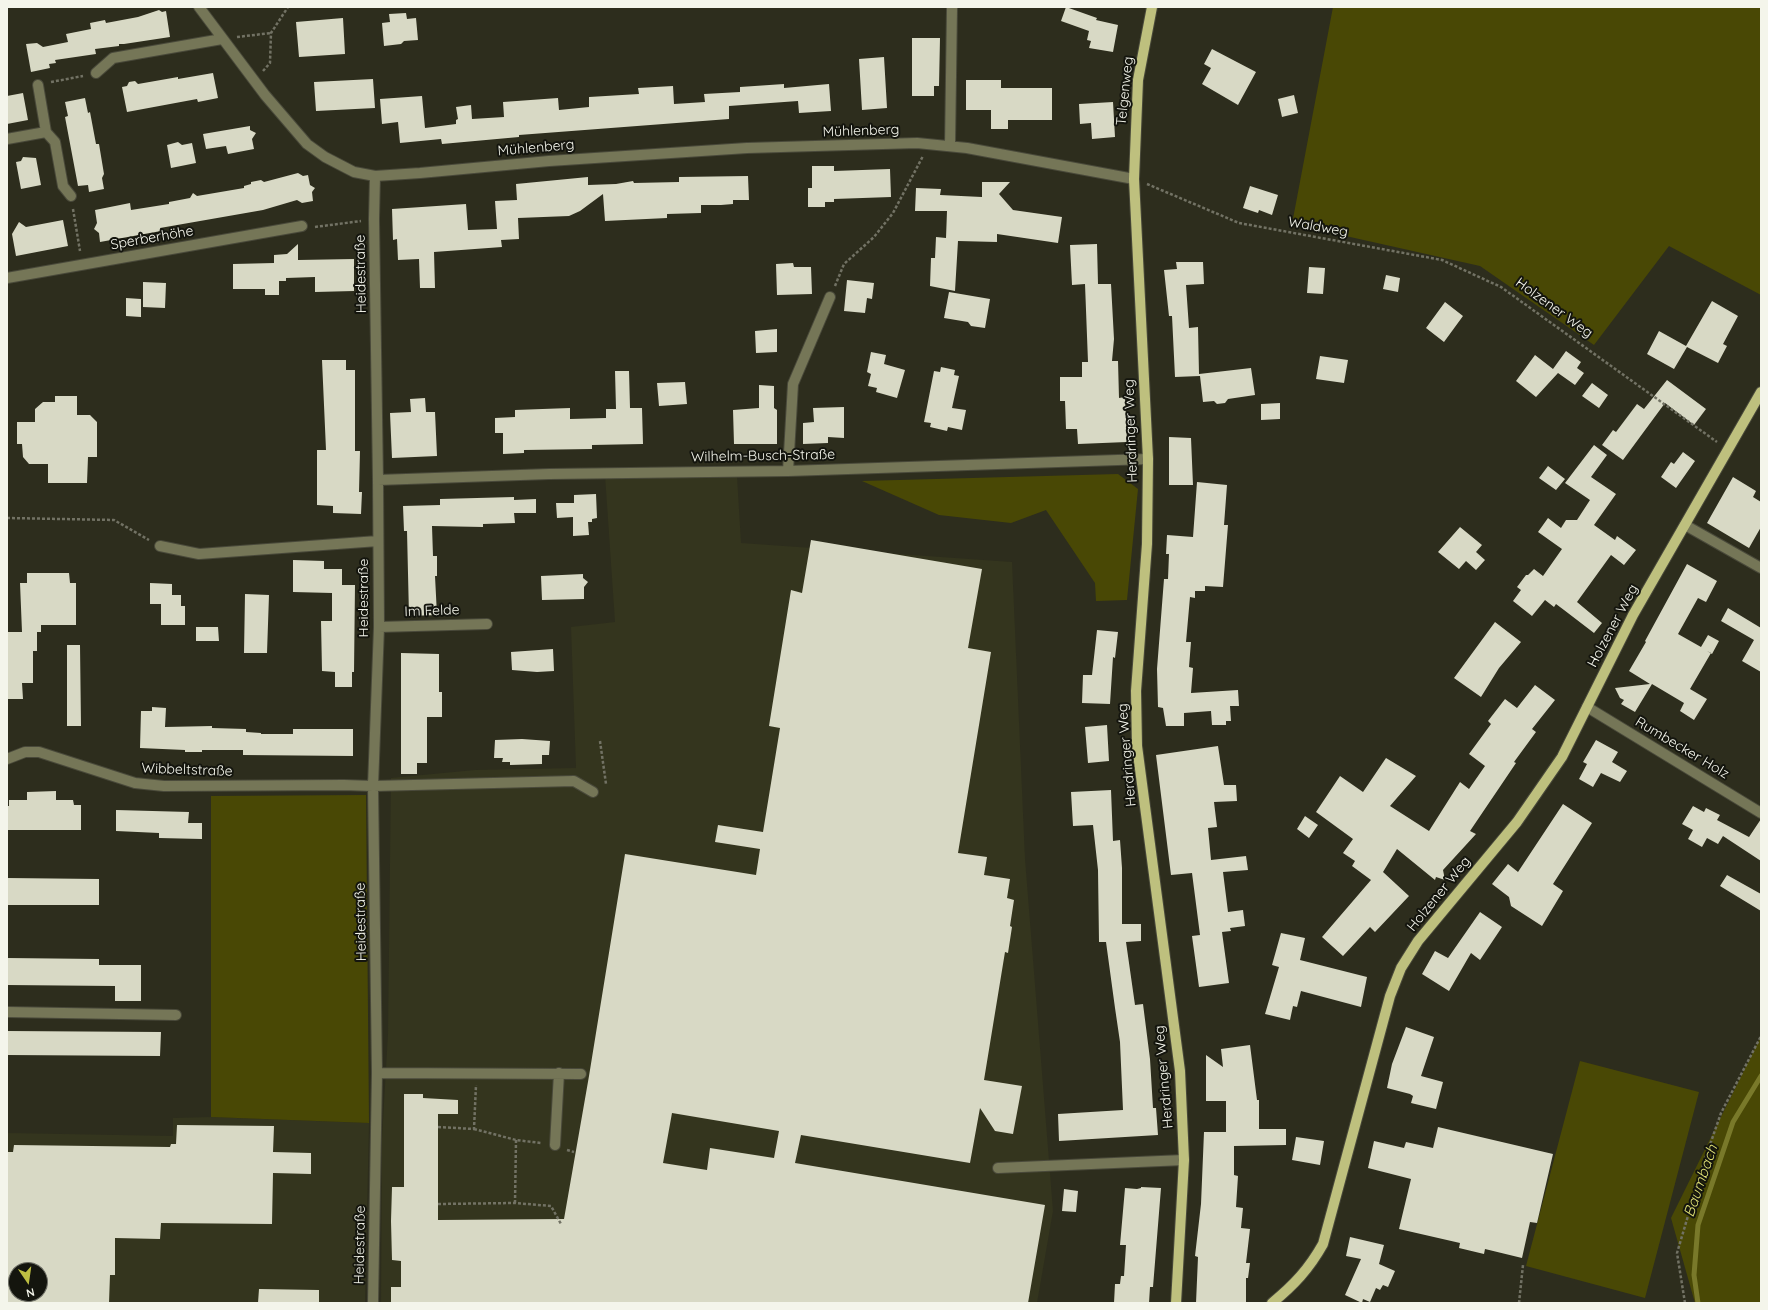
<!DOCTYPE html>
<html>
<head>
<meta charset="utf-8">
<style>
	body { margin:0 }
	#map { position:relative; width:1768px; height:1310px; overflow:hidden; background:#2d2d1d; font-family:Quicksand,sans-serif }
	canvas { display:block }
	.frame { position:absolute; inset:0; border:8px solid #f4f5eb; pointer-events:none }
	.north { position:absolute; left:8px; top:1262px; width:40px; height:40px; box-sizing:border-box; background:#14150e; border:1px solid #6e6f66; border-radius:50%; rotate:167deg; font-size:11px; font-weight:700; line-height:16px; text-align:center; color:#f4f5eb }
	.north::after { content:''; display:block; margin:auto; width:14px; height:18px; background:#bebf42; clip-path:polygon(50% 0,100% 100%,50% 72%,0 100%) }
</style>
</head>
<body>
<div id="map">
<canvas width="1768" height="1310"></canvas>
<div class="frame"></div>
<div class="north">N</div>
</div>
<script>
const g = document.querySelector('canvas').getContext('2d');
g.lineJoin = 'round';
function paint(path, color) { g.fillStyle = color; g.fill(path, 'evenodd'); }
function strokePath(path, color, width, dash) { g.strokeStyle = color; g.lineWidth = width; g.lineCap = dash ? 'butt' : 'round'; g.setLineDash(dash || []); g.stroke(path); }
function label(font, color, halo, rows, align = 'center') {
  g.font = font + ' Quicksand,sans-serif'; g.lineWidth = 4; g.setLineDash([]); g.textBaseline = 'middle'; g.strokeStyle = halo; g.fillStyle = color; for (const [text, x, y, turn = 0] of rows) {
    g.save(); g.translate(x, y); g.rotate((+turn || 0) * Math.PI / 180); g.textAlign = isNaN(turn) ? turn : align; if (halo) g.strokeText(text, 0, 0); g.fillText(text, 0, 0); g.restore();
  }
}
paint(new Path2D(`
	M605 475 737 476 741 543 1012 562 1025 859 1053 1211 1037 1303H381L382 1138 388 1034 391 778 475 770 576 768 571 627 615 622Z
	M211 1117 369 1123 365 1303H7V1133L173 1136V1118ZM16 1270H40V1294H16Z`), '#34351e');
paint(new Path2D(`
	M1333 7H1761V295L1669 246 1594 345 1480 266 1292 224Z
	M1118 474 1138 489 1127 600 1096 601 1095 583 1046 510 1011 523 939 515 862 481Z
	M366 795 369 1123 211 1117V796Z
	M1761 1036V1303H1695L1671 1218Z
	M1580 1061 1699 1092 1645 1298 1526 1266Z`), '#494805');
strokePath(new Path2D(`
	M1698 1303 1694 1275 1698 1225 1733 1122 1761 1076`), '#79792a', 5);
paint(new Path2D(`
	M1066 7 1097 18 1096 20 1118 25 1113 52 1089 48 1091 41 1087 40 1089 31 1061 21Z
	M159 10 162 12 166 11 170 37 124 44H119V46L95 49 96 54 55 60 56 63 49 64 50 68 31 72 26 44 37 43 43 47 68 42 66 34 91 29 90 23 105 20 106 23 138 17Z
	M406 13 407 19 416 18 418 40 404 41 401 44 384 46 382 23 390 22 389 14Z
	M343 18 345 54 299 57 296 22Z
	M912 38H940L939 86H934V96H912Z
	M1212 49 1256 72 1238 105 1202 84 1211 68 1204 64Z
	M884 57 887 108 862 110 859 59Z
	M213 73 218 98 198 102 197 99 127 112 122 87 127 86 129 82 135 81 138 84 178 77V79Z
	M373 79 375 108 316 111 314 82Z
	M966 80H1001V88H1052V120H1008V129H991V110H966Z
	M784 84V88L829 84 831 111 799 113 798 101 729 106V119L519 135V137L442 144 441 139 400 143 398 122 382 124 380 99 422 96 425 128 456 124V120L458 119 456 107 471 105 472 119 504 117 503 102 558 98 559 110 589 107V97L639 94 638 88 673 86 674 104 705 102 704 94 740 92V87Z
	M23 93 28 120 7 124V96Z
	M1294 95 1298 113 1282 117 1278 99Z
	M85 98 88 113 90 112 96 144H99L104 174 102 178 104 189 89 192 88 185 78 186 65 117 68 116 65 102Z
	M1113 102 1115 137 1092 139 1091 123 1080 124 1079 104Z
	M250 126V130L256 133 252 139 254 149 228 154 226 146 206 149 203 134Z
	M178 142 182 145 192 143 196 163 171 168 167 145Z
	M23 157 36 158 41 185 21 189 16 162 21 161Z
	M812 166H834V171L890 169 891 197 834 199V202H825V207H808V188H812Z
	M298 173 303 176 308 175 310 185 315 188 312 192 313 201 302 203 297 200 263 210 160 228 161 231 100 242 99 233 94 229 97 223 95 210 130 203 131 210 169 204V202L190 198 193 193 197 196 244 188V186L251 184V182L261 180 264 182Z
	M748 176 749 200H733V204L721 205H701V213L667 214V218L605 221 603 194 580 211 569 216 518 218 519 239 501 240 502 247 434 252 435 288H420L419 259 398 260 397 239 393 240 392 209 466 204 468 230 497 229 495 201 517 200 516 184 588 177V185L616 184 633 181 634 183 679 182V177Z
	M982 182H1010L999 194 1013 210 1062 217 1058 243 997 234V242L958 241 955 291 930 286 931 258H935L936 237 946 238 947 211H915L916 188 941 189 940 195 982 197Z
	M1250 186 1278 195 1272 215 1259 210 1258 213 1243 208Z
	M63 220 68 246 16 256 12 234 19 222 26 227Z
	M298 244V260L354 259V291L315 292V277L286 278V281H279V295H265V289H233V264L274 263V255L287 254Z
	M1097 244 1098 284H1111L1114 339 1112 361H1118L1119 398 1125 397 1127 442 1078 444 1077 429H1066L1065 401H1060V377H1082V362H1088L1085 284 1072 285 1070 245Z
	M1176 262H1203L1204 284 1186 285 1189 328 1198 327 1199 374 1251 368 1255 395 1228 399 1225 403 1217 404 1214 401 1203 402 1200 376 1175 377 1172 316H1169L1164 270 1177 269Z
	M793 263 794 267H811L812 294 777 295 776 264Z
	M1309 267 1325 268 1323 294 1307 293Z
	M1386 275 1400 278 1398 292 1383 289Z
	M847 280 874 283 872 299 867 298 865 313 844 311Z
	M143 282 166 283 165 308 143 307Z
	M949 292 990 299 985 328 971 326 968 322 944 318Z
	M126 298 141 299V317L126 316Z
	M1712 301 1738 316 1723 344 1727 346 1718 363 1687 347 1674 369 1647 354 1659 331 1686 346Z
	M1445 302 1463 316 1444 342 1426 328Z
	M777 329V352L756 353 755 331Z
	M1566 351 1581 362 1577 368 1584 373 1575 385 1558 373 1536 397 1516 381 1535 355 1553 369Z
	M871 352 886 355 884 364 905 370 897 398 876 392 877 388 868 386 871 374 867 372Z
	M1320 356 1348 360 1344 383 1316 379Z
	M322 360H346V370H355V451H360L359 492H362L361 514 333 513V506L317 505V450H326Z
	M941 367 955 370 954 375 959 376 952 408 966 410 962 430 948 427 947 431 930 427 931 423 924 422 934 371 940 372Z
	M615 371H629L630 408H642L643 444 592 445V449L524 450V453L503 454V433H495V418L515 417V410L570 408V419L606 418V409H616Z
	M1667 380 1706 409 1694 425 1665 403 1623 460 1602 445 1613 430 1616 432 1637 404 1644 409Z
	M685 382 687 404 659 406 657 383Z
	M1592 383 1608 395 1599 408 1582 396Z
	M759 385 774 386V408L777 410V444H734L733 410 759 408Z
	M55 396H77V415H90L97 422V457H88L87 483H48V464H29L23 457 22 444H17V422H35V409L43 402H55Z
	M425 398 426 412H435L437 456 392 458 390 413 411 412 410 399Z
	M1280 403V419L1261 420V404Z
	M844 407V438L828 437V443L803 444V423L814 422 813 408Z
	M1169 437 1191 438 1193 485H1169Z
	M1594 445 1607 455 1591 477 1616 494 1594 525 1615 540 1617 536 1636 550 1624 565 1611 555 1577 602 1602 623 1594 633 1564 610 1556 604 1554 607 1545 600 1532 616 1513 601 1521 590 1517 587 1526 575H1528L1534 569 1543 576 1562 549 1538 532 1548 518 1561 528 1566 520H1577L1590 500 1565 483Z
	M1683 452 1695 461 1676 488 1661 477 1671 462 1674 464Z
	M1548 466 1565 479 1556 490 1539 478Z
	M1733 477 1756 491 1753 497 1761 502V527L1749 548 1707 523Z
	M1197 482 1227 485 1224 525H1228L1223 587 1205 586V591H1195V598L1190 597 1186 642H1191L1189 667 1193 668 1191 693 1238 690 1239 706H1230L1231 721H1226V725H1212L1211 711 1184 713V726H1166L1163 708 1158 707 1157 669 1164 579H1168L1169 554H1166L1167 535 1193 537Z
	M596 494 597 518 592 519V522H588L589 535 573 536V517L557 518 556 503H574V495Z
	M514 497V500L536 499V513H514L515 523 483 524V527L432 526 433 556H437V576H435L437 615 409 616 407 531H404L403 506 440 505V499Z
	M1460 527 1482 545 1476 552 1485 560 1476 570 1466 561 1459 569 1438 552Z
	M811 540 982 569 968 648 991 652 958 853 987 857 984 875 1010 879 1007 898 1014 900 1010 926 1012 927 1008 953 1005 952 984 1080 1022 1086 1013 1134 995 1131 980 1108 970 1163 801 1135 795 1163 1045 1205 1028 1303H391V1287H401V1261L392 1260 391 1221 392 1187H404V1094H423V1098L458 1100V1114H438V1220L564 1219 589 1076 625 854 756 875 760 849 715 842 718 825 763 832 780 728 769 726 791 590 802 593ZM672 1113 779 1131 774 1158 710 1148 707 1170 663 1163Z
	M293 560 324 561V569H342V585H355L354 672H352V687H335V672L322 671 321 621H332V593L293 592Z
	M1687 564 1717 581 1706 602 1698 598 1678 634 1701 647 1708 635 1719 641 1712 654 1707 651 1711 653 1690 689 1707 699 1694 720 1680 711 1684 703 1652 684 1635 712 1621 704 1624 700 1620 698 1615 688 1650 684 1629 671 1646 642 1645 641Z
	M27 573H69L70 583H76V625H41V632H37V651H33V683H22L23 699H7V632H22L20 583H27Z
	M583 574V578L588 582 584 587V599L542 600 541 576Z
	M150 583 172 584V595H181V606H185V625H161V604H150Z
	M245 594 269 595 267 653H244Z
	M1728 608 1761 628V672L1742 661 1754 640 1721 621Z
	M1495 622 1521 642 1499 668 1481 697 1454 678Z
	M196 627H218L219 641H196Z
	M1097 630 1118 632 1115 658 1113 657 1110 704 1082 703 1083 675H1092Z
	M67 645H80L81 726H67Z
	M553 649 554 671 537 672 512 670 511 652Z
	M401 653 439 654V692H442V717H427V763H417V774H401Z
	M1535 685 1555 700 1532 729 1536 732 1514 762 1516 763 1470 831 1476 834 1443 870 1445 880 1436 877 1435 880 1397 849 1383 872 1409 896 1375 932 1370 927 1343 956 1322 937 1371 880 1352 866 1355 861 1343 853 1353 839 1316 812 1340 776 1363 792 1386 758 1416 776 1390 806 1429 831 1460 782 1469 789 1485 766 1469 754 1491 724 1488 721 1505 699 1517 708Z
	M152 707 166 708 165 727 212 726V728L246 729V732L261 733V734H293V729H353V756L243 755V750H202V752H185V750L140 748 141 711H152Z
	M1107 725 1109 761 1088 763 1085 727Z
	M522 739 550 741 549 755H542V764L510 765V762H502L503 758H494L495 740Z
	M1596 740 1618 752 1612 762 1627 771 1620 782 1601 773 1593 787 1579 779 1587 764 1583 762Z
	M1218 746 1224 785H1236L1237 801 1214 802 1217 827 1208 828 1211 860 1246 856 1248 870 1223 872 1228 912 1243 910 1245 926 1230 928 1231 931 1222 932 1229 983 1199 987 1192 936 1200 935 1192 873 1171 875 1156 755Z
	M1111 790 1113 841 1120 840 1122 868V924H1141V941L1126 942 1135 1005 1143 1004 1150 1059 1153 1108H1156L1158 1135 1059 1141 1058 1114 1123 1110 1120 1042 1115 1008 1106 942H1099L1098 870 1093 825 1073 826 1071 792Z
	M56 791V800H73L74 805H81V830H7V806H9V800H27V792Z
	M1563 804 1592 823 1553 884 1563 891 1542 926 1511 906 1509 897 1492 884 1508 864 1518 872Z
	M1693 806 1704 812 1706 808 1720 815 1717 820 1749 837 1761 819V861L1723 836 1718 844 1707 838 1702 847 1688 839 1693 830 1682 824Z
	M116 810 189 812 188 823H202V839L159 838V833L116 831Z
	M1305 816 1318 825 1309 838 1297 829Z
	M1727 875 1761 894V911L1720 886Z
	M7 878 99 879V905H7Z
	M1480 912 1502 927 1480 960 1471 953 1449 991 1422 974 1435 951 1448 958Z
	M1281 933 1305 938 1300 960 1367 977 1361 1007 1301 991 1297 1007 1293 1006 1290 1020 1265 1014 1279 967 1272 965Z
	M7 958 99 959V965H141V1001H115V986L7 985Z
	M1406 1027 1434 1037 1421 1076 1443 1082 1436 1109 1411 1103 1413 1096 1410 1094 1387 1088 1392 1064Z
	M7 1031 161 1032 160 1056 7 1055Z
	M1250 1045 1257 1100H1259V1129H1286V1145L1234 1146V1175L1238 1176 1236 1207 1243 1208 1241 1228 1250 1229 1246 1263H1250L1248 1278H1246V1302L1196 1303 1198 1257 1195 1256 1201 1204 1204 1132H1226V1101H1206V1055L1223 1067 1221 1049Z
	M177 1125 274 1126 273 1152 311 1153V1174L273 1173 272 1224 161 1223 160 1239 115 1238V1275H110L109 1303H7V1152H13L14 1145 170 1147 171 1144H176ZM16 1270H40V1294H16Z
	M1438 1127 1553 1154 1537 1223 1530 1222 1522 1258 1485 1249 1484 1254 1459 1248 1460 1243 1399 1229 1411 1179 1368 1168 1374 1141 1404 1148 1406 1142 1433 1148Z
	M1296 1137 1324 1141 1320 1165 1292 1160Z
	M1141 1187 1161 1188 1153 1287H1150L1149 1303H1114L1115 1284H1120L1121 1276H1124L1126 1245H1120L1125 1188 1137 1189 1141 1188Z
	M1064 1189 1078 1191 1076 1212 1062 1211Z
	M1350 1237 1384 1245 1379 1264 1395 1271 1388 1287 1383 1285 1380 1290 1376 1288 1370 1302 1363 1299 1362 1303 1345 1295 1361 1259 1346 1256Z
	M259 1289 319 1290V1303H258Z`), '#d8d9c5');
const minor = new Path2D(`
	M199 7 265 95 307 144 325 157 354 172 375 176 420 173 549 161 747 148 917 143 967 148 1134 179
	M96 73 113 58 222 39
	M46 132 55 142 63 186 71 196
	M7 139 46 132 38 85
	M950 146 952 7
	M7 278 302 226
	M788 471 793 384 830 297
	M378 480 549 474 788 471 1148 459
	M1685 525 1761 568
	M160 546 199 554 378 541
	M379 627 487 624
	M1587 707 1761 813
	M7 759 25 752H39L135 783 164 786 344 785 373 786 574 781 593 792
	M7 1012 176 1015
	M377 1073 581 1074
	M555 1145 559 1073
	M998 1168 1184 1160
	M373 1303 377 1073 373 786 379 627 378 480 374 219 375 176`);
const major = new Path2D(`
	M1152 7 1138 80 1134 179 1148 459 1147 544 1136 691 1137 746 1180 1071 1184 1160 1176 1303
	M1272 1303C1294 1285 1309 1269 1323 1244L1390 996 1401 968 1418 941 1517 822 1562 757 1633 615 1761 392`);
strokePath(minor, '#49493a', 12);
strokePath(major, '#49493a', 12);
strokePath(new Path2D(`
	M237 37 271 33
	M263 71 270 63 271 33 288 7
	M51 82 83 76
	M1147 184 1239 223 1442 260 1501 287 1717 442
	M73 209 80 251
	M315 227 361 221
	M835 286 844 264 874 237 893 213 923 156
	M7 518 114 520 149 540
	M600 741 606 784
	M438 1127 474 1129 476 1085
	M474 1129 516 1140 541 1143
	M567 1150 574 1152
	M515 1203 516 1140
	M438 1204 515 1203 551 1206 561 1224
	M1519 1303 1523 1265
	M1685 1303 1677 1253 1704 1162 1721 1113 1761 1036`), '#727264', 2.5, [3, 2]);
strokePath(minor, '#757657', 10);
strokePath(major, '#bec07e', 10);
label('14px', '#f4f5eb', '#14150e', [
	["Telgenweg",1125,91,-84],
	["Mühlenberg",861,131,-2],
	["Mühlenberg",536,148,-5],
	["Waldweg",1318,227,10],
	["Sperberhöhe",152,238,-10],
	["Heidestraße",361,274,-91],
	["Holzener Weg",1554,308,36],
	["Herdringer Weg",1131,431,-92],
	["Wilhelm-Busch-Straße",763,456,-1],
	["Heidestraße",364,598,-90],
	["Im Felde",432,611,-2],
	["Holzener Weg",1613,626,-62],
	["Rumbecker Holz",1682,748,31],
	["Herdringer Weg",1127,755,-95],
	["Wibbeltstraße",187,770,2],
	["Holzener Weg",1439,894,-51],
	["Heidestraße",361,922,-91],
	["Herdringer Weg",1164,1077,-95],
	["Heidestraße",360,1245,-89]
]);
label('italic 15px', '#dedf74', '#14150e', [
	["Baumbach",1701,1181,-71]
]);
</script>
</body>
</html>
